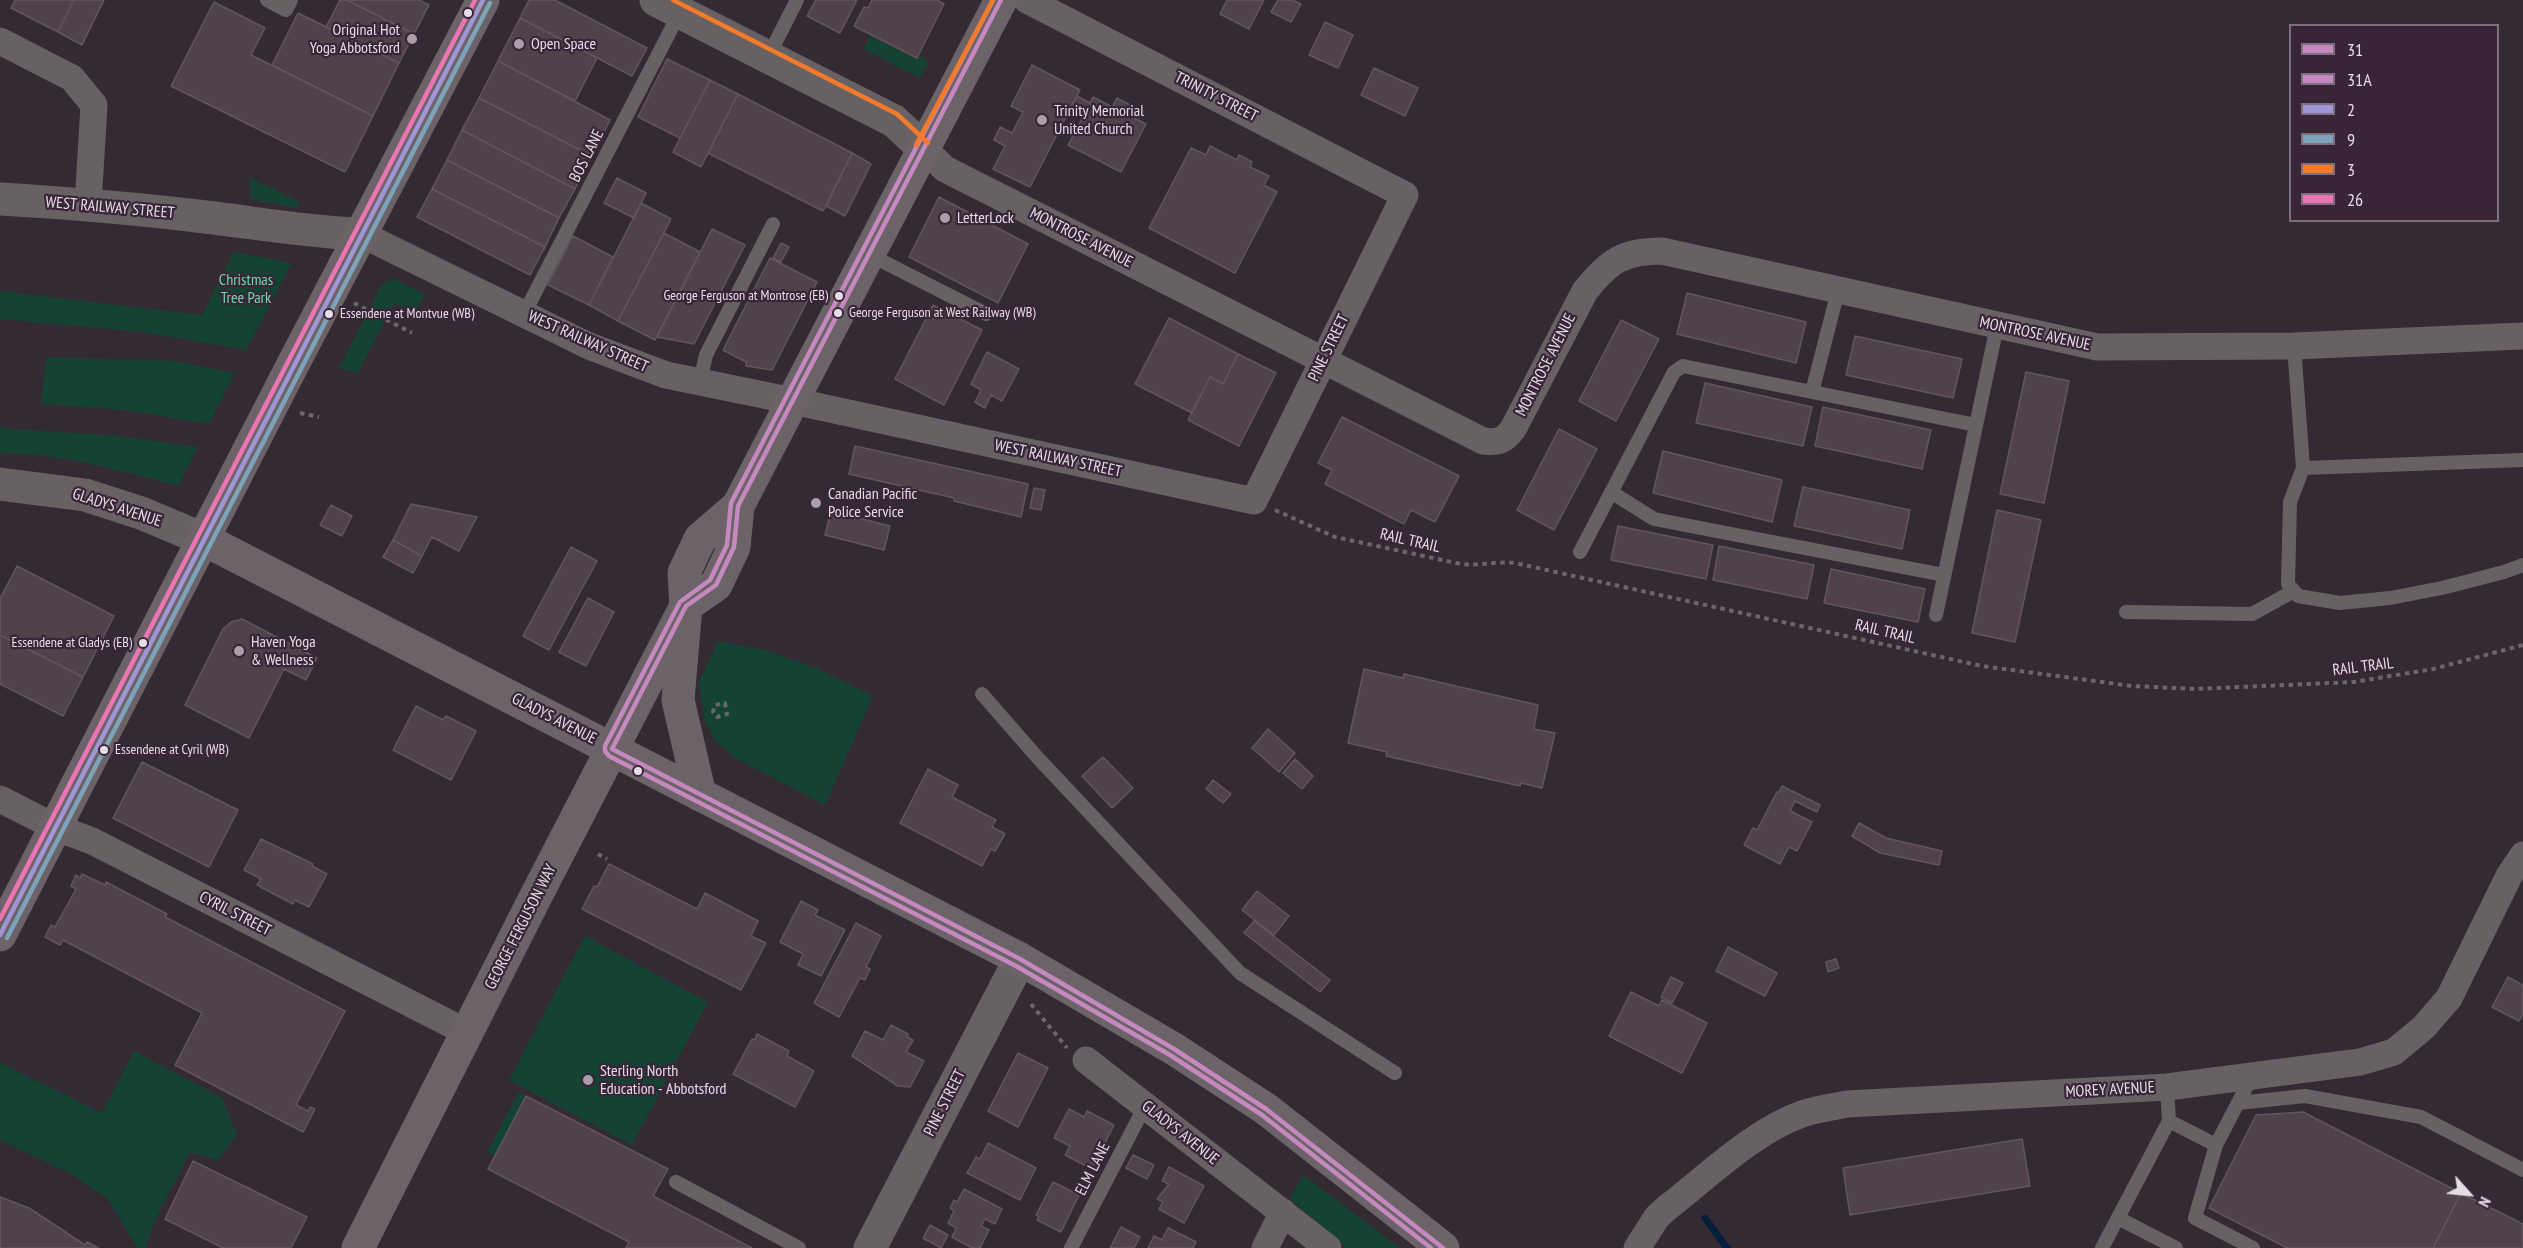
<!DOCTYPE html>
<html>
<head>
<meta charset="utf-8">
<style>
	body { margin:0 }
	#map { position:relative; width:2523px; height:1248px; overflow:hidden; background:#342a34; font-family:"PT Sans Narrow",sans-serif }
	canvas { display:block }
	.legend { position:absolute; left:2289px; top:24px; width:210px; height:198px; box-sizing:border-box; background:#382638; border:2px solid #7e6f7e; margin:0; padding:8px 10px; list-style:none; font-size:18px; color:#e8dce8 }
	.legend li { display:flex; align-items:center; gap:12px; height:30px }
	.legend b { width:30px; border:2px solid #7e6f7e }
	.north { position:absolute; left:2439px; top:1164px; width:60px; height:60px; -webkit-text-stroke:4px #382638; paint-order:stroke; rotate:117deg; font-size:16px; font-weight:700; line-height:24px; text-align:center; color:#e8dce8 }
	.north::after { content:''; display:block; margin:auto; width:21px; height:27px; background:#e8dce8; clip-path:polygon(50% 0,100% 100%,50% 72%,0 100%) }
</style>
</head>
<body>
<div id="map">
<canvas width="2523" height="1248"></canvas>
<ul class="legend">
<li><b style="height:8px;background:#c689bf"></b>31</li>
<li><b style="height:8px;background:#c689bf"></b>31A</li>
<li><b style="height:8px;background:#a096d5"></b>2</li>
<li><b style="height:8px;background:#7da3bb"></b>9</li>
<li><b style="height:8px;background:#f47a2a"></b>3</li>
<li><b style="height:8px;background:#eb75b2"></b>26</li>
</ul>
<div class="north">N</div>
</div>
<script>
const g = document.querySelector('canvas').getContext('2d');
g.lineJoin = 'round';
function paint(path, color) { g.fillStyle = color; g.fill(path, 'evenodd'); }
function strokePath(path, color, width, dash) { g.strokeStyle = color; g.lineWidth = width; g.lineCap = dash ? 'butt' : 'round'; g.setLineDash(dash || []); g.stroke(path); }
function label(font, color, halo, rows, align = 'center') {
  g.font = font + ' "PT Sans Narrow",sans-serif'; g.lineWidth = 4.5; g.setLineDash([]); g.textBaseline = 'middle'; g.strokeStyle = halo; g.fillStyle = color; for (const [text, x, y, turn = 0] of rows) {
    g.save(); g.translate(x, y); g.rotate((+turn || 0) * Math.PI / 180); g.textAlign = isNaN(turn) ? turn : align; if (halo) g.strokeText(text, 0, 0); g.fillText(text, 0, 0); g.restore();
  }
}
paint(new Path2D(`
	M870 36 916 59 919 56 929 61 920 78 864 49Z
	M249 177 298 201 299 207 295 208 251 199Z
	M234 252 292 263 246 350 143 332 0 319V291L202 315Z
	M394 279 425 294 415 313 394 303 358 373 339 368 382 284Z
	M47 357 174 361 235 373 209 424 125 410 41 404Z
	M0 428 119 436 198 447 178 486C120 470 61 454 0 453Z
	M718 641 765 650 816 668 873 696 825 805 735 758 716 742 704 719 699 682Z
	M585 936 708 1002 632 1145 509 1080Z
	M134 1051 222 1098 237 1135 218 1160 190 1152 154 1222 145 1248H137L108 1199 71 1174 0 1140V1063L102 1113Z
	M519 1092 550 1108 518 1169 487 1152Z
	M1303 1175 1400 1248H1347L1290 1199Z`), '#154333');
strokePath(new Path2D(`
	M1705 1218 1727 1248`), '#051f3c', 7);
const building = new Path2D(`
	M15 0H74L58 32 11 8Z
	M74 0H104L82 45 58 32Z
	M340 0H347L414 34 399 63 326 27Z
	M347 0H419L429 5 414 34Z
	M529 0H555L647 48 632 76 520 18Z
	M816 0H857L840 33 807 16Z
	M872 0H937L944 4 917 58 854 26 864 7 868 8Z
	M1227 0H1264L1249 29 1220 14Z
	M1278 0H1292L1301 4 1291 22 1271 12Z
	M214 2 265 28 251 55 373 116 345 172 171 86Z
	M298 13 399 63 373 116 272 65Z
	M520 18 597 58 575 101 498 61Z
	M1325 22 1353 35 1338 68 1309 55Z
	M667 59 710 80 680 138 638 117Z
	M498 61 610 120 592 156 479 98Z
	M1032 65 1080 90 1030 187 993 169 1005 146 994 140 1000 127 1012 133 1023 112 1011 106Z
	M1374 68 1418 88 1405 116 1361 95Z
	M710 80 738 94 701 167 673 152Z
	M738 94 852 153 823 211 708 153Z
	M1077 96 1090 103 1093 97 1112 107 1117 98 1134 107 1130 116 1146 124 1121 172 1068 145 1084 115 1070 108Z
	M479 98 592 156 575 189 462 130Z
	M462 130 575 189 559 218 447 160Z
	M1210 146 1237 160 1239 155 1252 162 1250 167 1269 176 1264 185 1277 192 1235 273 1149 228 1191 148 1206 155Z
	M852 153 871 164 845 216 826 206Z
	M447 160 559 218 545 247 432 189Z
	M617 178 646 193 634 218 604 203Z
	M432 189 545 247 530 275 417 217Z
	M939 197 1028 244 998 303 909 257Z
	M641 203 671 219 618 321 589 305Z
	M712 229 745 245 694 344 657 337Z
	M664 233 700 252 655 340 618 321Z
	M573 236 613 257 589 305 548 285Z
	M781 243 789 247 781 262 773 258Z
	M770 258 817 282 772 370 746 366V362L723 350Z
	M1687 293 1806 322 1796 363 1677 334Z
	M933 305 982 330 944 405 895 379Z
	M1169 318 1238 354 1223 384 1210 377 1192 413 1135 384Z
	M1621 320 1659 339 1616 421 1579 401Z
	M1855 336 1962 359 1953 398 1846 375Z
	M987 352 1019 369 1002 401 991 395 985 408 975 402 981 390 971 384Z
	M1238 354 1276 373 1239 446 1188 420 1210 377 1223 384Z
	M2026 372 2069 381 2044 503 2000 494Z
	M1705 383 1812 407 1803 446 1696 423Z
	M1823 407 1931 430 1922 469 1815 446Z
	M1342 417 1459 476 1435 522 1411 510 1404 524 1325 484 1332 470 1318 463Z
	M1559 429 1597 449 1554 530 1517 510Z
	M855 446 1028 484 1021 517 954 501V498L849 474Z
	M1663 451 1782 480 1772 522 1653 493Z
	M1803 487 1910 510 1902 549 1794 526Z
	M1034 488 1045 490 1041 510 1030 508Z
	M411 504 477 517 459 551 432 537 422 556 393 540Z
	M331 505 352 516 342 536 320 525Z
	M1997 510 2041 520 2015 642 1972 633Z
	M831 511 890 526 884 550 825 535Z
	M1618 526 1713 545 1706 579 1611 560Z
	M393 540 422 556 413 573 383 557Z
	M1719 546 1814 565 1807 599 1713 580Z
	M571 547 597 561 549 650 523 636Z
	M17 566 114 616 83 677 0 635V599Z
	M1831 569 1925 589 1918 622 1824 603Z
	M588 598 614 612 586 666 559 652Z
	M242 619 317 658 306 680 284 669 249 738 185 705 223 629 231 622Z
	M0 635 83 677 63 716 0 684Z
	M1364 669 1403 678 1404 674 1538 705 1534 729 1555 733 1542 788 1521 783 1520 786 1386 756 1387 752 1348 743Z
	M416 706 443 720 446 716 476 731 451 780 393 750Z
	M1268 729 1295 753 1279 772 1252 748Z
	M1103 757 1133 788 1112 808 1082 776Z
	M1295 759 1313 776 1302 789 1283 773Z
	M142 762 238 810 209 867 113 818Z
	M928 769 958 785 952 797 996 820 992 827 1005 834 995 851 991 849 982 866 900 823Z
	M1213 780 1231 794 1223 803 1206 789Z
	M1782 786 1820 805 1817 812 1795 801 1790 811 1812 822 1797 851 1789 847 1780 864 1744 845 1753 828 1757 830 1777 792H1779Z
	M1859 823 1886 838 1942 851 1939 865 1880 853 1852 836Z
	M261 839 313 864 312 866 327 874 309 907 295 900 293 904 257 885 261 879 244 870Z
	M609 864 697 909 705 893 758 921 751 936 766 943 741 990 582 909 594 886 597 887Z
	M82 874 105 885 106 882 167 914 165 917 345 1011 296 1105 308 1111 310 1107 315 1109 303 1132 175 1065 202 1013 63 940 60 945 45 937 51 925 55 927 76 889 71 886 76 875 80 878Z
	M1257 891 1289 916 1274 935 1242 910Z
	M801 901 818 910 815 915 845 930 821 976 798 965 803 954 780 942Z
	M1254 921 1330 980 1320 992 1244 933Z
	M856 923 881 936 866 967 870 969 865 980 860 978 839 1017 814 1003Z
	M1728 947 1777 973 1765 996 1716 971Z
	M1836 959 1839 968 1828 972 1826 962Z
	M1671 977 1683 983 1672 1003 1661 997Z
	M2508 977 2523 985V1014L2519 1021 2492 1007Z
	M1631 992 1659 1006 1662 1000 1707 1023 1682 1073 1609 1036Z
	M891 1025 908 1034 907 1037 913 1040 906 1052 924 1061 910 1087 898 1086 852 1056 865 1031 883 1040Z
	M757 1034 789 1051 787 1056 814 1071 795 1107 733 1074 752 1039 755 1040Z
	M1018 1053 1048 1068 1018 1127 988 1111Z
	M526 1096 668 1169 653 1196 752 1248H626L629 1242 488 1169Z
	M1069 1109 1084 1117 1087 1111 1114 1125 1092 1169 1065 1155 1070 1146 1054 1138Z
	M2303 1112 2461 1193 2433 1248H2287L2209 1208 2256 1115Z
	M2022 1139 2030 1186 1850 1215 1843 1168Z
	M988 1143 1036 1168 1020 1200 967 1173 976 1157 980 1159Z
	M1133 1155 1154 1165 1147 1179 1126 1168Z
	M193 1161 307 1217 291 1248H223L165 1219Z
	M1169 1167 1204 1186 1184 1223 1159 1209 1163 1202 1157 1199 1169 1184 1162 1181Z
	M1053 1182 1079 1195 1061 1232 1037 1220 1039 1217 1036 1215Z
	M964 1189 1002 1209 995 1224 985 1219 981 1226 989 1230 980 1248H972L952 1237 956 1228 948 1223 954 1211 950 1208 954 1200 957 1202Z
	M2461 1193 2523 1224V1248H2433Z
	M0 1197 29 1208 85 1245 87 1242 98 1248H0Z
	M930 1225 948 1235 941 1248 923 1238Z
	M1121 1227 1140 1237 1134 1248H1110Z
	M1168 1228 1196 1242 1193 1248H1148L1154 1236 1162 1240Z`);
paint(building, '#51414a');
strokePath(building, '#61565d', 1.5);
strokePath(new Path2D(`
	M354 303 412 333
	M300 413 319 417
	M1275 510 1335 537 1461 564C1479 566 1496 561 1515 563L1982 666 2132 686 2195 689 2354 682 2433 669 2523 645
	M725 703 727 714 717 717 713 712 715 705Z
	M598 854 607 859
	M1031 1004 1067 1048`), '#6b6669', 4, [4.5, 4.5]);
strokePath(new Path2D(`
	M267 0 286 10 291 0
	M768 57 797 0
	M868 254 986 314
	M524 314 680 12
	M2294 346 2303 468 2290 502 2288 584 2298 596 2340 603 2390 598 2442 588 2504 572 2523 565
	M700 382 706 355 773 224
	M1812 392 1838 291
	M2303 468 2523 460
	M1611 492 1654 519 1944 575
	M1580 552 1674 372 1683 366 1976 425
	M2126 612 2252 614 2292 592
	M1936 615 1997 326
	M982 694 1037 757 1240 973 1395 1073
	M2251 1078 2216 1145 2195 1218 2253 1248
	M2238 1103 2305 1096 2421 1117 2523 1170
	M2169 1121 2216 1145
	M676 1182 799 1248
	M2118 1218 2176 1248
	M1071 1248 1145 1106
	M2102 1248 2169 1121 2167 1087`), '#676164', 14);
strokePath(new Path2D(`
	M0 41 72 78 94 105 88 205
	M923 148 945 169 1483 441C1498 443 1504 441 1513 429L1585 291C1609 261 1623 251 1662 251L2097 347 2294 346 2523 336
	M361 234 589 346 666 375 793 401 1254 501 1405 195 1027 0
	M0 799 55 827 92 841 468 1033
	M1086 1060 1328 1248
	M1265 1248 1283 1212
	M1637 1248 1657 1217 1668 1207C1708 1176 1754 1131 1802 1114 1817 1109 1832 1107 1847 1104L2167 1087 2360 1062 2394 1052 2424 1027 2449 998 2509 876 2523 855`), '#676164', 27);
strokePath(new Path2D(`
	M656 0 894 121 923 148
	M0 199C66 203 131 208 197 216 251 222 305 232 361 234
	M0 484 85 495 141 513 203 539
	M870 1248 1020 959`), '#676164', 33);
strokePath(new Path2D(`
	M203 539 1020 959 1174 1049 1266 1109 1443 1248
	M700 795 678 700 686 606 684 573 700 539 738 506
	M0 935 290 370 483 0
	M358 1248 536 896 686 606 716 585 734 547 738 506 1001 0`), '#6b6367', 33);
strokePath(new Path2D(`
	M1001 0 738 506 734 547 716 585 686 606 612 749 1020 959 1174 1049 1266 1109 1443 1248`), '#c689bf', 4.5);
strokePath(new Path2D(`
	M993 0 731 503 727 545 710 580 680 602 605 746V751L609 756 1016 966 1170 1055 1262 1115 1431 1248`), '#c689bf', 4.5);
strokePath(new Path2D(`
	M0 935 483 0`), '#a096d5', 4.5);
strokePath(new Path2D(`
	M7 938 490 3`), '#7da3bb', 4.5);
strokePath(new Path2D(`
	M673 0 897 114 928 143
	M916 145 993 0`), '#f47a2a', 4.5);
strokePath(new Path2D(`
	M0 919 475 0`), '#eb75b2', 4.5);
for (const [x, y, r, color] of [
	[468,13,5,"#e8dce8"],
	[412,39,6,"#a99ea9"],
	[519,44,6,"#a99ea9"],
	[1042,120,6,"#a99ea9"],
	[945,218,6,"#a99ea9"],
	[839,296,5,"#e8dce8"],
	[838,313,5,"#e8dce8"],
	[329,314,5,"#e8dce8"],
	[816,503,6,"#a99ea9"],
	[143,643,5,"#e8dce8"],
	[239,651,6,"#a99ea9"],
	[104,750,5,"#e8dce8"],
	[638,771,5,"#e8dce8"],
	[588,1080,6,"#a99ea9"]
]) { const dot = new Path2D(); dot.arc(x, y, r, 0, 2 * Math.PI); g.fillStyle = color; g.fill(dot); strokePath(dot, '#382638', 2); }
label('14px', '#e8dce8', '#382638', [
	["George Ferguson at Montrose (EB)",828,296,"right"],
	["George Ferguson at West Railway (WB)",849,313],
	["Essendene at Montvue (WB)",340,314],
	["Essendene at Gladys (EB)",132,643,"right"],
	["Essendene at Cyril (WB)",115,750]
], 'left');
label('16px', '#e8dce8', '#382638', [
	["Original Hot",400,30,"right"],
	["Yoga Abbotsford",400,48,"right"],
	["Open Space",531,44],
	["Trinity Memorial",1054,111],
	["United Church",1054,129],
	["LetterLock",957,218],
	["Canadian Pacific",828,494],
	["Police Service",828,512],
	["Haven Yoga",251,642],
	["& Wellness",251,660],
	["Sterling North",600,1071],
	["Education - Abbotsford",600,1089]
], 'left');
label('16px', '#e8dce8', '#382638', [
	["TRINITY STREET",1216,97,27],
	["BOS LANE",587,156,-63],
	["WEST RAILWAY STREET",110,208,5],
	["MONTROSE AVENUE",1081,238,27],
	["MONTROSE AVENUE",2035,334,12],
	["WEST RAILWAY STREET",588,342,24],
	["PINE STREET",1329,348,-64],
	["MONTROSE AVENUE",1546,365,-63],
	["WEST RAILWAY STREET",1058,459,12],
	["GLADYS AVENUE",117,508,18],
	["RAIL TRAIL",1410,541,13],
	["RAIL TRAIL",1885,632,13],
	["RAIL TRAIL",2363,667,-7],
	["GLADYS AVENUE",554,719,27],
	["CYRIL STREET",235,914,27],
	["GEORGE FERGUSON WAY",521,927,-63],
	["MOREY AVENUE",2110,1090,-3],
	["PINE STREET",945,1103,-63],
	["GLADYS AVENUE",1180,1133,38],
	["ELM LANE",1093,1169,-63]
]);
label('16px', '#6fd9ac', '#382638', [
	["Christmas",246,280],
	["Tree Park",246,298]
]);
</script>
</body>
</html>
